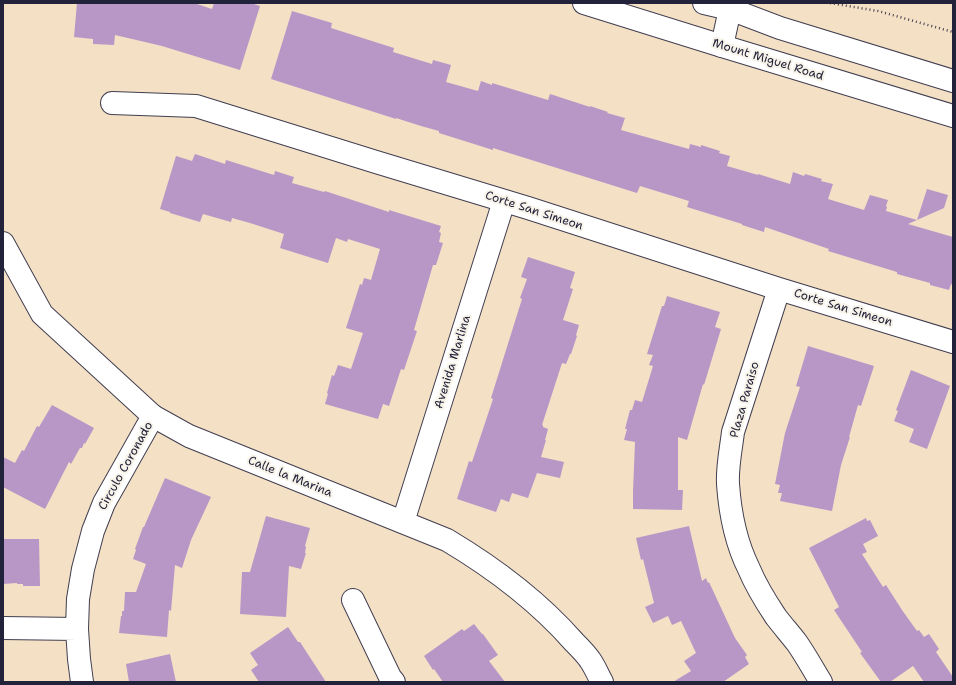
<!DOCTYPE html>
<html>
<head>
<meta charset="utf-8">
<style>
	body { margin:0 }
	#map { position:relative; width:956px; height:685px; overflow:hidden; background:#f3e0c5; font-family:"Shantell Sans",sans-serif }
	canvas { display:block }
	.frame { position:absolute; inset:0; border:4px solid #22223b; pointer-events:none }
</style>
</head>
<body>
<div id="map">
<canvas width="956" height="685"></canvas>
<div class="frame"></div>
</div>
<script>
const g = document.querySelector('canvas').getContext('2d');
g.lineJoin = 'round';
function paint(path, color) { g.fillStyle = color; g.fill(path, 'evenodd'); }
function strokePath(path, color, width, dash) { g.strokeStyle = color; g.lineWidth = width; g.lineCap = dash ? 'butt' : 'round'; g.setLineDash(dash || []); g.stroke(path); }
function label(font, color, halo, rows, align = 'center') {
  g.font = font + ' "Shantell Sans",sans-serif'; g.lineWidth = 4; g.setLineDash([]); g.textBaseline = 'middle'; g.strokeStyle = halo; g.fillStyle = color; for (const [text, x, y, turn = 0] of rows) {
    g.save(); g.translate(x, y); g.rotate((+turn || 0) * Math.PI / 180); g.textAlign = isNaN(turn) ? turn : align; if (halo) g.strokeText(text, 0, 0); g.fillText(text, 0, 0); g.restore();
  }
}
paint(new Path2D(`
	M77 3H194L212 9 214 3H251L260 6 240 70 162 46 115 35 114 45 93 44V39L74 37Z
	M292 11 332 23 331 28 394 48 393 52 432 64 433 60 451 65 446 82 478 91 481 81 492 85V83L548 100 550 94 590 107V106L608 112 607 113 625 118 621 130 689 149 690 144 701 147V145L720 151 719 153 730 156 727 166 758 175V174L790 184 793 172 804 176 805 174 822 179 821 181 833 184 828 199 864 210 870 195 888 200 886 206 887 207 886 211 917 220 927 189 948 195 944 208 908 224 953 237V285L951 284 949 290 930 285V283L897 274V272L828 251 829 249 765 227 764 232 742 225V224L687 207 689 201 640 186 637 193 493 148V150L439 133V131L421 126 396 118V119L271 79Z
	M195 154 225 164 226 160 274 175 275 171 294 177 292 183 324 192 325 191 389 212V210L441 226 439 232 441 233 439 242 443 243 436 265H433L414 330 417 331 404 370 401 369 389 406 383 404 378 419 325 404 328 394 327 393 332 375 334 376 338 365 351 369 363 333 346 328 360 284 362 285 364 278 371 280 380 249 348 239 347 242 336 238 328 263 280 248 284 234 250 223 232 218 231 222 203 214 200 222 170 213V212L160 209 176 156 192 161Z
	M528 257 575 272 570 288 573 289 563 320 579 325 576 335 577 336 571 354H570L566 364 562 363 542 425H543V427L548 429 545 440H546L541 457 564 462 560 478 537 473 528 498 512 493 509 502 501 499 496 512 457 499 469 461 472 462 493 399 491 398 522 299 520 298 527 279 521 277Z
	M667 296 720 312 715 327 721 329 704 385 703 384 687 440 678 437V490H683L682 510 633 509V491L635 442 624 440 627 429H625L630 410H632L635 400 642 402 653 366 649 365 653 355 647 354 662 306H664Z
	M808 346 874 366 861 406 858 405 849 437H850L841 465 832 511 780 501 782 493H778L780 485 775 484 785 433 800 387 796 386Z
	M911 370 950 386 927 449 909 442 914 429 894 421 898 411 896 410Z
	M52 405 94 428 85 444 84 443 82 448H80L71 464 69 462 45 509 3 487V457L15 463 22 450 24 451 37 426 39 427Z
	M165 478 211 497 191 540 182 568 175 565 171 611 169 610 167 637 119 633 121 616H122V611H124L125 592H136L146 564 133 559 136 550 135 549 143 527H144Z
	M266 516 310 528 305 546 306 547 305 553H306L301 569 289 566 286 617 240 614 242 572H250Z
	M866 518 867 521 870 520 878 536 863 544 867 552 862 554 883 587 886 585 902 610 917 631 919 630 924 637 929 634 939 649 936 652 953 677V682H924L913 666 890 682H881L860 653 862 652 834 610 839 607 809 548Z
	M689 526 702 581 706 578 708 583 709 582 735 638 747 655 745 657 749 664 723 682H673L691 671 684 661 696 653 681 621 672 625 668 616 653 623 645 607 654 603 643 559 641 560 636 538Z
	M3 539H39L40 586H23V584H17V583L3 584Z
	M474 624 482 634H483L498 655 489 661 505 682H443L434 669 433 670 424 656 462 629 464 631Z
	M288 627 298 642H300L326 682H259L251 670 258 665 250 653Z
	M170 654 176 682H129L126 664Z`), '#b897c7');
const street = new Path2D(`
	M722 46 730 9 733 3
	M112 103 196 106 376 162 528 208 779 289 953 342
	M779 289 733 432C731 449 727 467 728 484 730 513 736 543 749 569 756 586 766 602 776 617 783 626 790 634 797 643 806 656 813 669 821 682
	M403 522 504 201
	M353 600 390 677 394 682
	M3 628 77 629
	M82 682 79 659 77 629 78 599 83 569 93 531 104 503 153 416`);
const secondary = new Path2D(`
	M584 3 722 46 953 116
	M704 3 730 9 780 28 953 81
	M3 243 42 314 153 416 189 436 447 540C494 568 538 601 574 642 580 648 586 654 590 660 595 667 598 675 602 682`);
strokePath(street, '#413e50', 24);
strokePath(secondary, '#413e50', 24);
strokePath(new Path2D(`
	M830 3 878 11 953 32`), '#413e50', 2.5, [1, 3]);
strokePath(street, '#fff', 22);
strokePath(secondary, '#fff', 22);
label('12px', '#22223b', '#f7f3e8', [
	["Mount Miguel Road",768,60,17],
	["Corte San Simeon",534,211,18],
	["Corte San Simeon",843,308,17],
	["Avenida Marlina",453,362,-73],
	["Plaza Paraiso",745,400,-74],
	["Circulo Coronado",126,466,-61],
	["Calle la Marina",290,477,22]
]);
</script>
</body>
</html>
